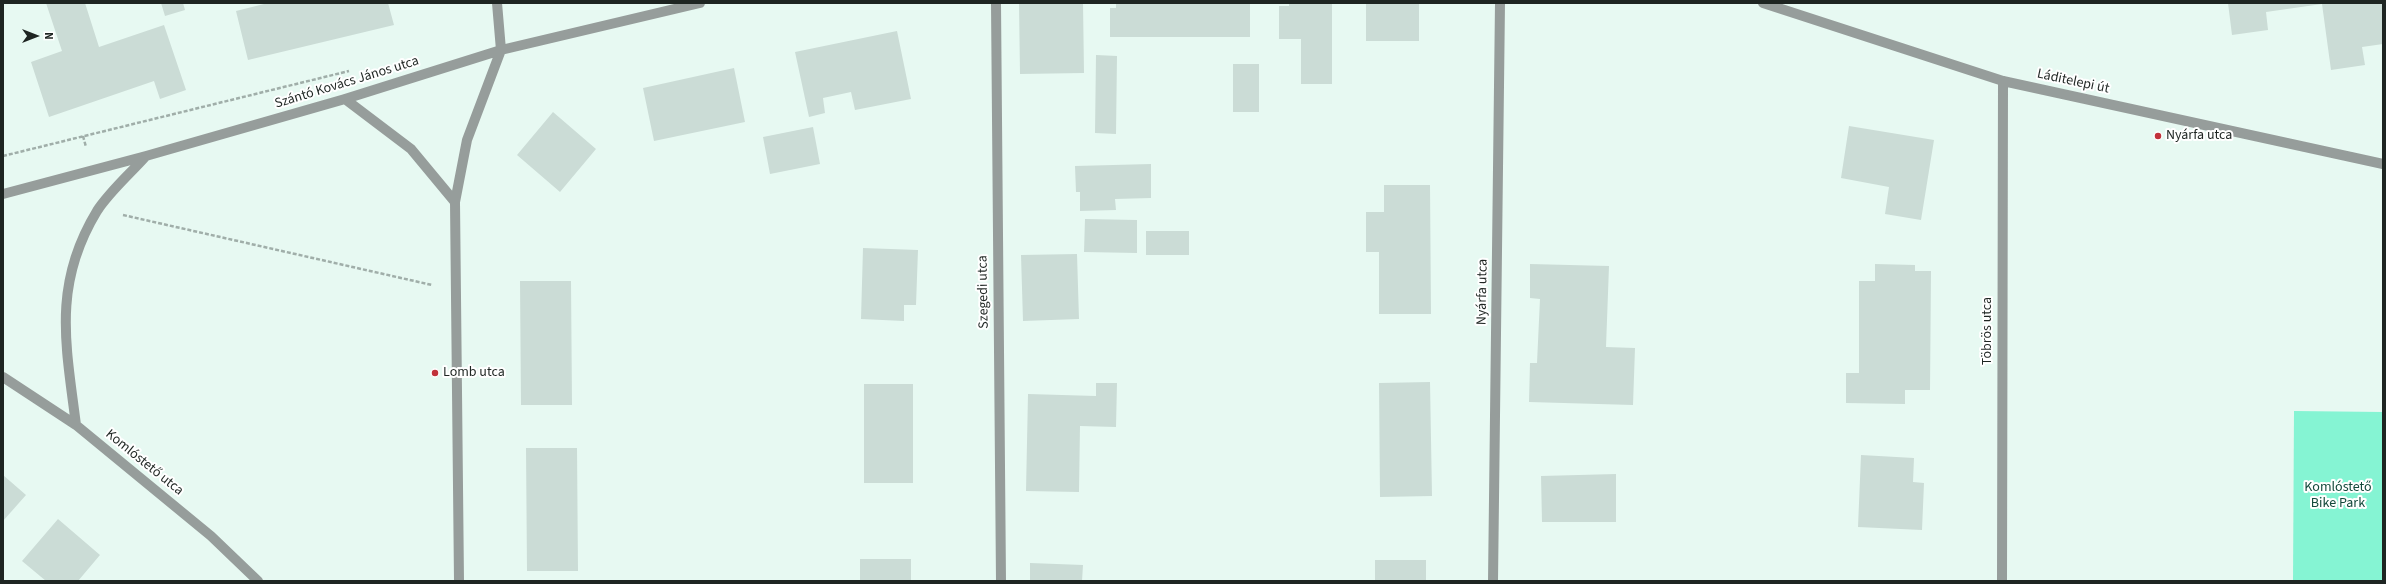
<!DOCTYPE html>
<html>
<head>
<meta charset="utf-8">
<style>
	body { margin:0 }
	#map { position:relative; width:2386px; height:584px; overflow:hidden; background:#e7f9f2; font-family:"Source Sans 3",sans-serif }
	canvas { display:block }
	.frame { position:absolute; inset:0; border:4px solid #1e2522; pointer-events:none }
	.north { position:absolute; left:16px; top:16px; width:40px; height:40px; -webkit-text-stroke:3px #fff; paint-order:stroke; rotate:90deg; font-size:11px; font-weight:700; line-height:16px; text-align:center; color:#1e2522 }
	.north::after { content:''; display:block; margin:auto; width:14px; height:18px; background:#1e2522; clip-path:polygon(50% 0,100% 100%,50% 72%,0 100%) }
</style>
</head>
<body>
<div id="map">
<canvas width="2386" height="584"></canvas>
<div class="frame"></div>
<div class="north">N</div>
</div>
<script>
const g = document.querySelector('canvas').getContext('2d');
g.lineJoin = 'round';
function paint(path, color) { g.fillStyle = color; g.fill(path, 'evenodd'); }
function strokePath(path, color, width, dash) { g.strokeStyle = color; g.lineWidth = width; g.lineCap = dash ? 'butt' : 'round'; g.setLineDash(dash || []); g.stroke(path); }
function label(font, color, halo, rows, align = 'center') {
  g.font = font + ' "Source Sans 3",sans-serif'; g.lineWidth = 4; g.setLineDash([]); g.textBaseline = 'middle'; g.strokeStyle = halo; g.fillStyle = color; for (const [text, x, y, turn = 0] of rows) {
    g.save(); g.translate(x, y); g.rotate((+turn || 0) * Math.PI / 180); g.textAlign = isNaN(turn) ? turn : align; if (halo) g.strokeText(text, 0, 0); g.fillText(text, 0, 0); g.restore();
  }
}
paint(new Path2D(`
	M2294 411 2383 412V581H2293Z`), '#85f4d3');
paint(new Path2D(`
	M46 3H85L99 47 164 25 186 90 160 99 154 81 49 117 31 62 62 51Z
	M161 3H183L185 10 165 16Z
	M268 3H388L394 25 248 60 236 11Z
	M1019 3H1083L1084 73 1020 74Z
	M1116 3H1250V37H1110V8H1116Z
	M1289 3H1332V84H1301V39H1279V6H1289Z
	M1366 3H1419V41H1366Z
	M2228 3H2383V44L2362 47 2365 65 2331 70 2322 4 2266 12 2268 30 2232 35Z
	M897 31 911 99 855 110 851 92 823 98 825 113 809 117 795 52Z
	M1096 55 1117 56 1116 134 1095 133Z
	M1233 64H1259V112H1233Z
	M734 68 745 122 654 141 643 88Z
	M553 112 596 149 560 192 517 155Z
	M1849 126 1934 140 1921 220 1885 214 1889 187 1841 178Z
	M813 127 820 164 770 174 763 137Z
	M1151 164V198L1115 199 1116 210 1080 211V192H1076L1075 166Z
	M1384 185H1430L1431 314H1379V252H1366V212H1384Z
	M1085 219 1137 220V253L1084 252Z
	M1146 231H1189V255H1146Z
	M863 248 918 250 916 305H904V321L861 319Z
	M1077 254 1079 319 1023 321 1021 255Z
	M1530 264 1609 266 1606 347 1635 348 1633 405 1529 402 1530 363H1537L1540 299 1530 298Z
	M1875 264 1915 265V271H1931L1930 390H1905V404L1846 403V373H1859V281H1875Z
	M520 281H571L572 405H521Z
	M1430 382 1432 496 1380 497 1379 383Z
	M1096 383H1117L1116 427 1080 426 1079 492 1026 491 1028 394 1096 396Z
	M864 384H913V483H864Z
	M526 448H577L578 571H527Z
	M1861 455 1914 458 1913 482 1924 483 1922 530 1858 527Z
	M1616 474V522H1542L1541 476Z
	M3 475 26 495 3 521Z
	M58 519 100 555 78 581H46L22 561Z
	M860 559H911V581H860Z
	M1375 560H1426V581H1375Z
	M1030 563 1083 565 1082 581H1030Z`), '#cbdcd6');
strokePath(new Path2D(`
	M83 136 86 147
	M3 156 349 71
	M123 215 432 285`), '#a0aea9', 2.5, [4, 2]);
strokePath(new Path2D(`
	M996 3 1001 581
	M1763 3 2003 81 2383 164
	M345 99 411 149 455 202
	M3 194 146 156 345 99 501 50 700 3
	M3 377 76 425 211 536 258 581
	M76 425C66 345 52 285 97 211 110 191 130 174 146 156
	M459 581 455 202 467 140 501 50 497 3
	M1493 581 1500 3
	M2002 581 2003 81`), '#969d9b', 10);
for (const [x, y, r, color] of [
	[2158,136,4,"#c1313a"],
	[435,373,4,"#c1313a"]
]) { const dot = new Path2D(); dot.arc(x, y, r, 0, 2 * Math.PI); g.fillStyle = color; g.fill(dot); strokePath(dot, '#fff', 1.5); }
label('14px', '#1e2522', '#fff', [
	["Láditelepi út",2073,82,12],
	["Szántó Kovács János utca",347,83,-17],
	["Szegedi utca",984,292,-91],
	["Nyárfa utca",1483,292,-89],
	["Töbrös utca",1988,331,-90],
	["Komlóstető utca",144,463,39]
]);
label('14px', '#1e2522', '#fff', [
	["Nyárfa utca",2166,136],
	["Lomb utca",443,373]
], 'left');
label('14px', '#13493b', '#fff', [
	["Komlóstető",2338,488],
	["Bike Park",2338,504]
]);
</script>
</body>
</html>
